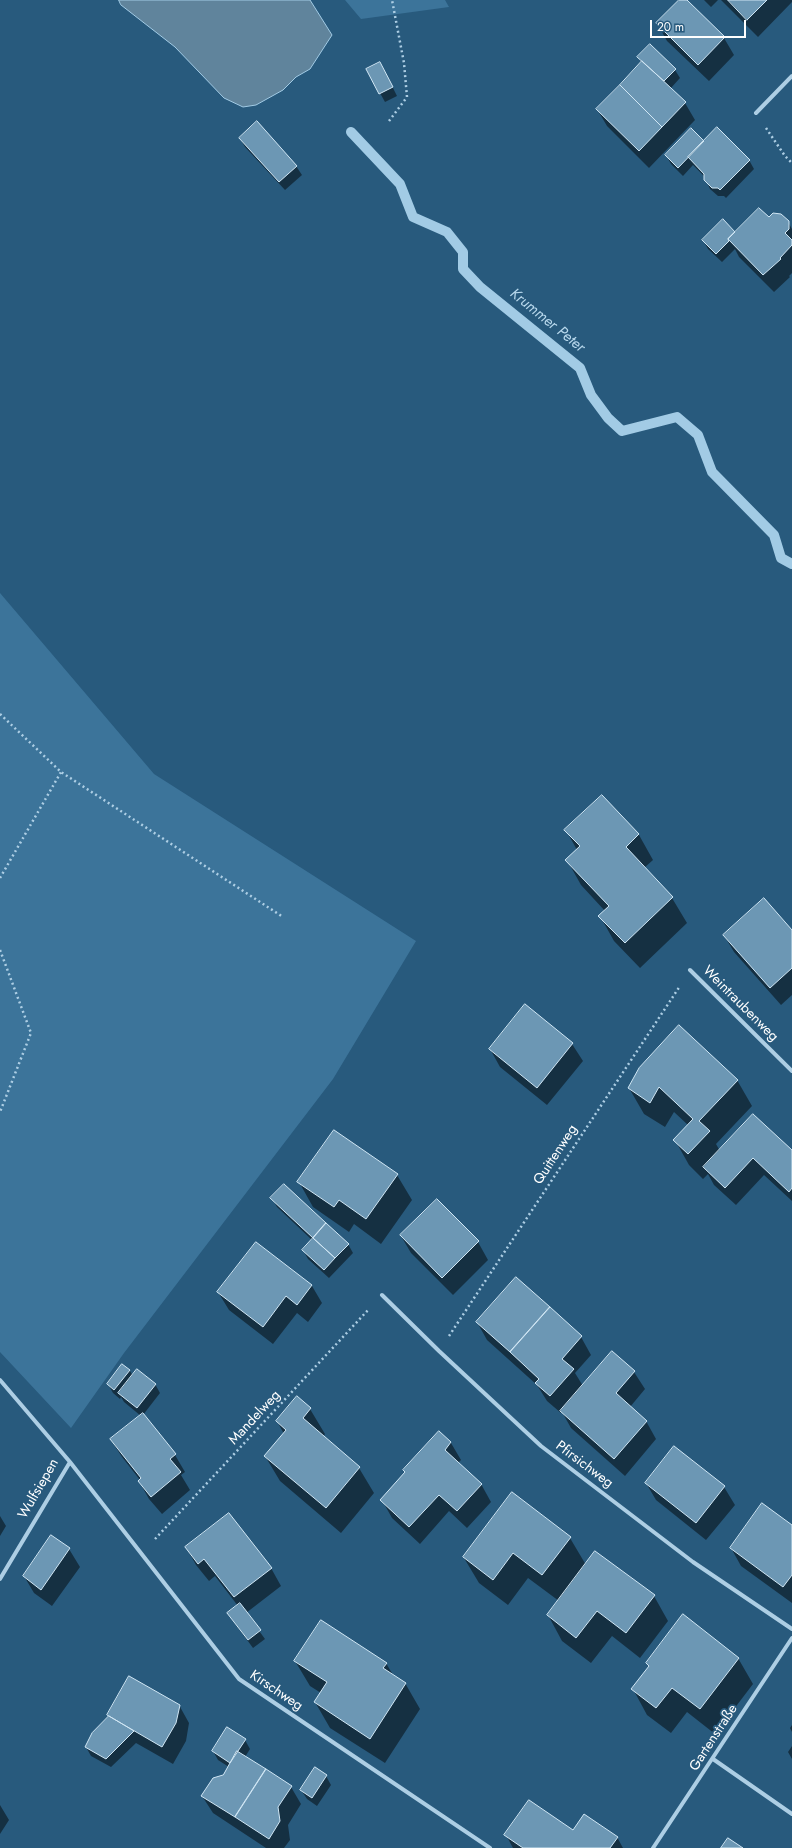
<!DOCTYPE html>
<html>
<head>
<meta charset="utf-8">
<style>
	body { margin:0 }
	#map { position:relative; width:792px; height:1848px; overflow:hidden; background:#285a7d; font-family:Jost,sans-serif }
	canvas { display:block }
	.scale { position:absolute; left:650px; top:20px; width:96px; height:18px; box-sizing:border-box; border:2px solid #fff; border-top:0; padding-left:5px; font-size:12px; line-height:14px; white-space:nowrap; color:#fff; -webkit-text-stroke:3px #285a7d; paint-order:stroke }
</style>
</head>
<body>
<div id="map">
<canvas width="792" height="1848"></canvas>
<div class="scale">20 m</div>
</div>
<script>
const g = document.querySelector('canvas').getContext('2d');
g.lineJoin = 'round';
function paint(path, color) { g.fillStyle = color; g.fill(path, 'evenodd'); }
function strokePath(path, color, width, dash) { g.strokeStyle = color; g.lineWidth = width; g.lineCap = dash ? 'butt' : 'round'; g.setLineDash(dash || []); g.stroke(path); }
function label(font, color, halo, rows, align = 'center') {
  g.font = font + ' Jost,sans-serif'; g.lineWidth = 3.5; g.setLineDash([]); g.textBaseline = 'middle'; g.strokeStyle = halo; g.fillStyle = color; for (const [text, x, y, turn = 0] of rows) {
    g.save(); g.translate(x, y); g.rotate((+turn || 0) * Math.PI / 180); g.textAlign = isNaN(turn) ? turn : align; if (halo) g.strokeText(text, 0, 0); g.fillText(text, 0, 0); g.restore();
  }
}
paint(new Path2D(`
	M345 0H445L449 7 361 19Z
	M0 593 154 774 416 941 333 1079 124 1353 71 1428 0 1352Z`), '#3c749a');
const water = new Path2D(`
	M119 0H310L332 35 310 69 296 77 283 90 256 105 243 107 224 98 175 47 121 5Z`);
paint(water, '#60849c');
strokePath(water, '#a2cbe5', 1);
paint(new Path2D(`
	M680 0H685L724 38 734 55 709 81 667 41 657 23Z
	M704 0H718L711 7Z
	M721 0H792V2L758 37Z
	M638 57 675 70 680 78 670 89 685 103 695 120 649 168 607 126 597 109 642 63Z
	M385 72 397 96 385 102 380 93Z
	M240 138 296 166 302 175 285 190 245 147Z
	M704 142 749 160 754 169 726 198 724 196H718L710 189 705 177 693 165 683 176 671 164 666 155Z
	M769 219 788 222 792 229V273L789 276 790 277 774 292 739 257 735 249 722 262 708 249 703 240 735 233Z
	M602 796 639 835 653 860 644 868 672 898 687 923 640 968 614 941 600 916 605 911 581 885 567 860 577 850 566 830Z
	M792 932V995L781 1005 734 952 724 935Z
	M572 1044 583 1061 547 1105 500 1067 490 1049Z
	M737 1080 752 1106 716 1144 720 1151 792 1152V1201L764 1175 736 1205 714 1185 708 1174 703 1179 689 1165 675 1140 688 1125 674 1112 665 1127 644 1114 629 1088Z
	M397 1175 412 1200 381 1244 354 1224 349 1232 313 1207 299 1182Z
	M272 1198 348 1244 353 1253 329 1278 308 1259 303 1250 312 1240 277 1207Z
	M437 1200 478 1242 488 1260 453 1295 411 1253 401 1236Z
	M256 1243 312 1286 322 1303 308 1322 297 1313 273 1344 229 1310 218 1292Z
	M516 1279 581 1337 591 1355 575 1373 583 1386 613 1352 634 1372 645 1389 630 1407 646 1421 656 1439 625 1476 571 1428 562 1412 561 1413 547 1401 537 1385 487 1340 477 1322Z
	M122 1365 130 1371 133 1376 155 1384 160 1393 143 1415 175 1455 185 1472 181 1475 190 1490 162 1514 149 1499 139 1481 140 1480 122 1457 111 1440 141 1416 124 1402 121 1397 120 1399 113 1393 108 1384Z
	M297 1397 310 1409 325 1434 323 1437 359 1468 374 1493 341 1533 280 1481 265 1456 284 1434 277 1421Z
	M439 1432 451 1443 461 1460 458 1463 481 1484 491 1502 467 1528 449 1511 420 1544 392 1518 382 1500Z
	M674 1447 724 1487 735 1505 706 1540 656 1500 646 1483Z
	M0 1516 6 1526 0 1536Z
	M792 1526V1603L741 1566 731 1548Z
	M52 1536 69 1549 80 1567 52 1606 34 1593 24 1576Z
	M570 1538 586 1565 654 1596 668 1621 640 1658 612 1636 591 1663 562 1641 548 1615 559 1601 528 1578 508 1605 479 1583 464 1558Z
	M186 1547 271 1568 281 1586 246 1613 265 1639 253 1648 228 1614 238 1606 215 1576 209 1581 196 1565Z
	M738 1658 753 1684 715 1734 687 1712 671 1733 647 1715 633 1689 649 1668 647 1663Z
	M295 1661 386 1663 393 1675 405 1683 420 1709 385 1763 330 1728 315 1702 321 1693 310 1686Z
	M179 1705 189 1723 186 1741 173 1764 136 1743 111 1767 91 1756 86 1747 110 1717Z
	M792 1725V1732L790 1728Z
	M245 1740 250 1749 245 1757 291 1787 301 1804 288 1825 290 1840 284 1848H266L213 1813 202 1796 224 1776 229 1767 218 1760 213 1751Z
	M792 1746V1759L788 1752Z
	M326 1776 331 1785 317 1806 307 1799 301 1790Z
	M0 1805 9 1820 0 1834Z
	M573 1832 617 1837 623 1848H513L506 1835Z`), '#0007');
strokePath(new Path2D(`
	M351 132 400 184 413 217 447 232 463 252V269L480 287 580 368 591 395 608 418 622 431 677 417 698 435 712 472 774 535 781 558 792 564`), '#a2cbe5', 10);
const building = new Path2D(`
	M679 0H687L725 37 698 65 656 23Z
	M728 0H767L747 20Z
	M650 44 676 69 664 81 637 57Z
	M642 61 686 102 662 127 620 85Z
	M380 62 393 87 379 94 366 69Z
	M620 85 662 127 639 151 596 109Z
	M257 121 297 166 279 182 239 138Z
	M717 127 750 160 720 190 718 188H712L704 180V174L688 157Z
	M691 128 704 141 678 168 665 155Z
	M759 208 769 217 773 213 781 214 789 221V229L785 233 792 240V245L780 258 781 259 763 275 728 239Z
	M723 219 735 232 728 239 729 241 716 254 702 240Z
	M602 795 639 834 626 847 673 897 625 943 598 916 609 906 565 860 580 846 564 830Z
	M764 898 792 930V968L770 988 723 935Z
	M525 1004 573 1043 537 1088 489 1049Z
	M679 1025 738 1080 699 1121 710 1131 688 1154 673 1140 693 1119 659 1087 650 1103 628 1088 639 1068Z
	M753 1114 792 1150V1188L789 1192 753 1158 725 1188 703 1167Z
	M334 1130 398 1174 366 1219 339 1200 334 1207 297 1182Z
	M284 1184 326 1223 313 1238 270 1198Z
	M437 1199 479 1241 442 1278 400 1235Z
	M326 1223 349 1244 335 1258 313 1238Z
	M313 1238 335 1258 324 1270 302 1250Z
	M256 1242 312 1285 297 1305 286 1296 263 1327 217 1292Z
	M516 1277 550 1307 510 1352 476 1322Z
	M550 1307 582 1336 562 1359 574 1369 550 1396 535 1383 539 1379 510 1352Z
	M612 1351 635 1371 616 1393 647 1421 614 1459 560 1411Z
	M122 1364 130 1370 114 1390 107 1384Z
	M137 1369 156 1384 137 1408 118 1393Z
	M297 1396 311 1408 303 1418 360 1467 326 1508 264 1456 286 1430 276 1421Z
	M143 1413 176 1454 170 1459 181 1472 151 1497 138 1481 141 1478 110 1439Z
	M439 1431 451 1442 445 1450 482 1484 457 1511 439 1495 409 1527 380 1500 405 1472 403 1470Z
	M674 1446 725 1486 696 1523 645 1483Z
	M512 1492 571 1537 542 1575 513 1553 493 1580 463 1557Z
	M762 1503 792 1525V1575L783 1587 730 1548Z
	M229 1513 272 1568 234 1597 204 1559 198 1564 185 1547Z
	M51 1535 70 1548 41 1590 23 1576Z
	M595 1551 655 1595 626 1633 597 1611 576 1638 547 1615Z
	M240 1603 261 1630 248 1640 227 1613Z
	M683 1614 739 1658 700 1709 672 1688 656 1708 631 1689 649 1666 646 1663Z
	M321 1620 387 1663 383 1668 406 1683 370 1739 314 1702 327 1682 294 1661Z
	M129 1676 180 1705 176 1723 162 1747 107 1715Z
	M109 1716 134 1731 106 1759 85 1747 92 1733Z
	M227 1727 246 1739 230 1763 212 1751Z
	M237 1751 266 1769 235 1817 201 1796 213 1778 223 1775Z
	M315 1767 327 1775 312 1798 300 1790Z
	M266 1769 292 1786 278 1807 280 1821 269 1839 235 1817Z
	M529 1800 573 1830 584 1814 618 1837 610 1848H523L504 1835Z
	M728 1838 743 1848H721Z`);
paint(building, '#6c97b4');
strokePath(building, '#d0e6f4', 1);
strokePath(new Path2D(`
	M389 121 407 97 404 63 392 0
	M766 128 785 156 792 163
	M0 714 61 772 283 917
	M0 878 61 772
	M0 950 31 1033 0 1112
	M449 1336 680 986
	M155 1539 369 1309`), '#adcee4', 2.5, [2, 3]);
strokePath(new Path2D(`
	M756 113 792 76
	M690 970 792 1071
	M382 1295 439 1351 541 1446 693 1562 792 1629
	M0 1380 70 1462 239 1679 490 1848
	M0 1579 70 1462
	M713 1759 792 1814
	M653 1848 792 1638`), '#adcee4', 4);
label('14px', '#fff', '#285a7d', [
	["Weintraubenweg",740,1004,45],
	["Quittenweg",556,1155,-57],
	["Mandelweg",255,1418,-47],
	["Pfirsichweg",584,1465,37],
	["Wulfsiepen",39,1489,-60],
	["Kirschweg",276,1691,34],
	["Gartenstraße",714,1738,-57]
]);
label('italic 15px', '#b8d8ec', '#285a7d', [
	["Krummer Peter",547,321,39]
]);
</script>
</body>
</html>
